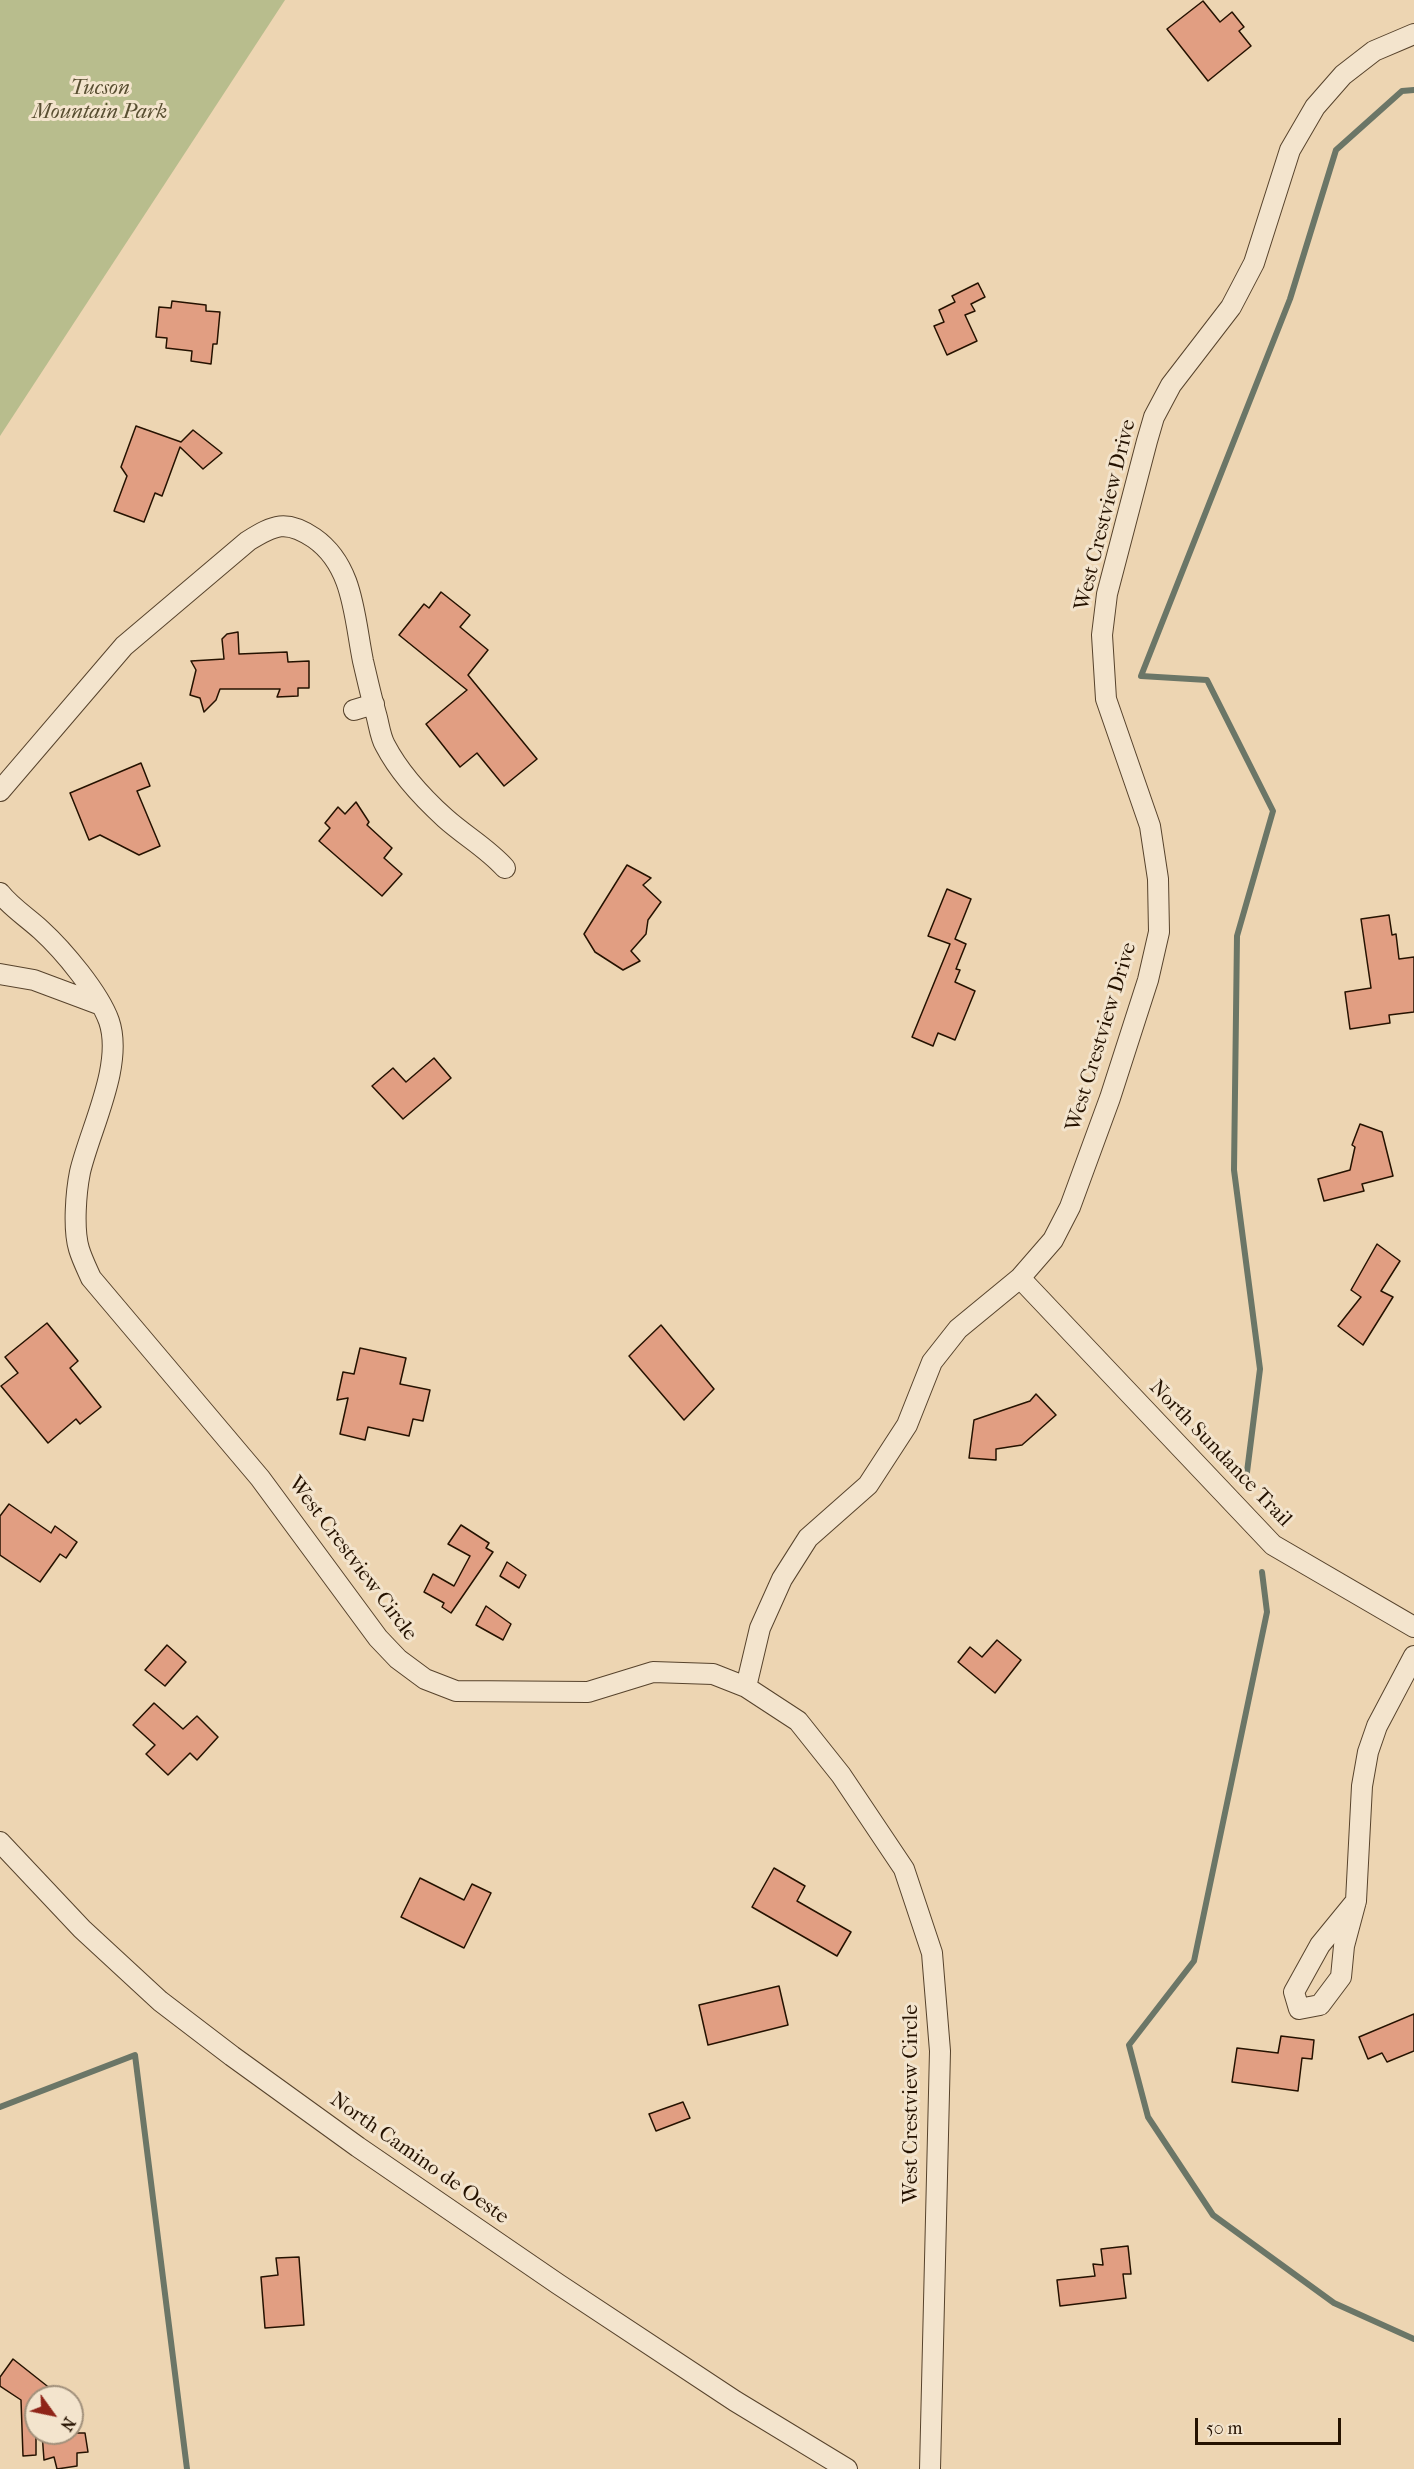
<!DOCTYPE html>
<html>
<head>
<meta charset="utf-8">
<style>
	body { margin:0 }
	#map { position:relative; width:1414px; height:2469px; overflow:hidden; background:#edd5b2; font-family:"IM FELL French Canon",serif }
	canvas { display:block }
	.north { position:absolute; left:24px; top:2385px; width:60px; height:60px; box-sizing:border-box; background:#f3e4cd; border:2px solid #a1907b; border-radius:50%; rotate:123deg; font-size:16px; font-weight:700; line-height:24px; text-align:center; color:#251200 }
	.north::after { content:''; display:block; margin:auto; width:21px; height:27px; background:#8f2418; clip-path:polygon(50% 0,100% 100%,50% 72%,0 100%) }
	.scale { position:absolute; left:1195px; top:2418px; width:146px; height:27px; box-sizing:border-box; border:3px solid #251200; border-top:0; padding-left:8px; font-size:18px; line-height:21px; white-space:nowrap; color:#251200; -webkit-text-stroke:4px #f3e4cd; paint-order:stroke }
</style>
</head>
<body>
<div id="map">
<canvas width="1414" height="2469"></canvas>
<div class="north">N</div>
<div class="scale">50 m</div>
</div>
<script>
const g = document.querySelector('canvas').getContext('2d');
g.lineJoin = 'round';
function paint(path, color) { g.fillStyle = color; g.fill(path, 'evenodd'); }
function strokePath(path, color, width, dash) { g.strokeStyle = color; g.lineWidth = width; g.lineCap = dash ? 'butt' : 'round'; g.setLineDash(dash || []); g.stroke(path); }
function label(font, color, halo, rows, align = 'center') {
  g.font = font + ' "IM FELL French Canon",serif'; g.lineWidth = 6; g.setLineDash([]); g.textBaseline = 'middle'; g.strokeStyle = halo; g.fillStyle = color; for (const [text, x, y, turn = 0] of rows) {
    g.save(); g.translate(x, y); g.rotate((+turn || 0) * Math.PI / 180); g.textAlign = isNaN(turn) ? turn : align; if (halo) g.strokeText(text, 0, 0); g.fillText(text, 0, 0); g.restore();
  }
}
paint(new Path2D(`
	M0 0H285L0 436Z`), '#b8bd8d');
strokePath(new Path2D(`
	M1246 1480 1260 1369 1234 1170 1237 936 1273 811 1207 680 1141 676 1290 299 1336 150 1402 91 1414 90
	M1262 1572 1267 1612 1194 1961 1129 2045 1148 2117 1213 2215 1334 2303 1414 2339
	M0 2107 135 2055 187 2469`), '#6b7667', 6);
const building = new Path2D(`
	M1203 1 1220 22 1232 12 1244 27 1239 31 1251 46 1208 81 1167 29Z
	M978 283 985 297 971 304 975 311 965 315 977 341 947 355 934 326 944 322 939 310 955 302 952 296Z
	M172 301 206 305V311L220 312 217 344H213L211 364 191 361 192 351 166 348 167 338 156 337 159 307 171 308Z
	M136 426 181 442 193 430 222 453 203 469 180 447 162 496 155 493 144 522 114 511 127 476 121 467Z
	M441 592 470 615 460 627 488 650 468 675 537 759 504 786 477 753 460 767 426 724 467 690 399 635 424 604 429 608Z
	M238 632 239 654 287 652 288 662 309 661V688H298V696L277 697 280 689H220L216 700 204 712 200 698 190 695 196 670 191 661 224 659 222 639 227 634Z
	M141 763 150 786 137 791 160 846 139 855 100 835 89 840 70 793Z
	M356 802 369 822 367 825 392 848 384 858 402 874 382 896 319 841 330 828 325 823 338 807 345 814Z
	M627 865 651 878 643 885 661 902 648 920 646 934 631 951 640 961 623 970 595 952 584 934Z
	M947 889 971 899 955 939 966 944 956 969 960 970 955 982 975 991 955 1040 938 1033 933 1046 912 1037 950 944 928 936Z
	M1389 915 1392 935 1396 934 1399 959 1414 957V1012L1389 1015 1390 1023 1350 1029 1345 992 1371 988 1361 919Z
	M434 1058 451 1078 403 1119 372 1086 393 1068 406 1082Z
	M1360 1124 1382 1132 1393 1176 1362 1184 1364 1191 1324 1201 1318 1179 1350 1170 1355 1147 1352 1145Z
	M1377 1244 1400 1261 1381 1291 1393 1297 1363 1345 1338 1326 1361 1297 1351 1290Z
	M47 1323 78 1361 70 1368 101 1407 80 1424 76 1419 48 1443 1 1386 18 1373 5 1357Z
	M661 1325 714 1389 684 1420 629 1356Z
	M360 1348 406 1358 400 1384 430 1390 423 1421 413 1419 409 1436 368 1427 365 1440 340 1434 348 1398 337 1400 343 1372 354 1374Z
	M1036 1394 1056 1415 1022 1445 996 1449V1460L969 1458 974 1420 1030 1401Z
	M9 1504 51 1533 55 1526 77 1542 66 1558 60 1554 40 1582 0 1555V1516Z
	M461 1525 489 1543 486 1548 493 1552 451 1613 442 1607 444 1603 424 1592 433 1574 454 1586 470 1556 448 1544Z
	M507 1562 526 1575 519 1588 500 1576Z
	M486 1606 511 1624 503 1640 476 1625Z
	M997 1640 1021 1660 995 1693 958 1662 970 1647 982 1657Z
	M167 1645 186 1662 165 1686 145 1670Z
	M154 1703 183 1729 197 1716 218 1737 197 1760 190 1753 168 1775 146 1754 155 1745 133 1725Z
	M774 1868 805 1886 797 1901 851 1932 837 1956 752 1907Z
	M420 1878 464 1900 472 1884 491 1893 464 1948 401 1917Z
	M779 1986 788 2025 708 2045 699 2005Z
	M1414 2014V2051L1387 2062 1382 2053 1368 2059 1359 2037Z
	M1281 2036 1314 2040 1312 2059 1302 2058 1298 2091 1232 2082 1237 2048 1278 2053Z
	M683 2102 690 2118 656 2131 649 2114Z
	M1128 2246 1131 2274H1123L1126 2298 1060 2306 1057 2280 1095 2276 1093 2264 1103 2265 1101 2249Z
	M299 2257 304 2325 265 2328 261 2277 278 2275 276 2258Z
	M13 2359 61 2397H36V2455L23 2456 21 2400 0 2386V2377Z
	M42 2433H85L88 2452 77 2453V2466L57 2469 54 2457 44 2460Z`);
paint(building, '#e19e82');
strokePath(building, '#251200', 1.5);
const minor = new Path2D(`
	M354 710 374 704
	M0 791 124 646 248 541C274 525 286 519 314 538 354 566 354 617 363 661 367 678 371 696 376 714 379 724 380 736 385 745 399 772 423 798 445 818 465 836 487 848 505 868
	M0 893C11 907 28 918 41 930 63 950 99 993 109 1021 124 1065 90 1129 80 1172 76 1192 73 1229 79 1249 82 1259 87 1269 91 1278L260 1478 378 1638 398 1659 425 1679 456 1691 588 1692 653 1672 713 1674 746 1687 798 1721 841 1775 904 1869 932 1953 940 2051 930 2469
	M0 974 34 980 101 1005
	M1020 1278 1273 1545 1414 1627
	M746 1687 760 1628 782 1579 808 1538 868 1485 907 1425 932 1362 958 1329 1020 1278 1053 1240 1070 1207 1110 1098 1148 980 1159 932 1158 879 1150 826 1106 699 1102 635 1107 594 1147 441 1154 417 1171 385 1231 307 1254 263 1290 150 1315 107 1343 75 1374 51 1414 34
	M0 1842 82 1929 160 2001 232 2056 358 2147 558 2284 735 2401 847 2469
	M1356 1901 1320 1945 1294 1992 1299 2009 1320 2005 1341 1977 1344 1946 1356 1901 1362 1786 1368 1752 1377 1726 1414 1656`);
strokePath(minor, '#57432c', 22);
strokePath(minor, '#f3e4cd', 20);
label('italic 21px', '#584e31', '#f3e4cd', [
	["Tucson",100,89],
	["Mountain Park",100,113]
]);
label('21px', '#251200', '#f3e4cd', [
	["West Crestview Drive",1106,515,-76],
	["West Crestview Drive",1102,1037,-73],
	["North Sundance Trail",1220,1454,46],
	["West Crestview Circle",352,1559,53],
	["West Crestview Circle",912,2104,-90],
	["North Camino de Oeste",419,2159,35]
]);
</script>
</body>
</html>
